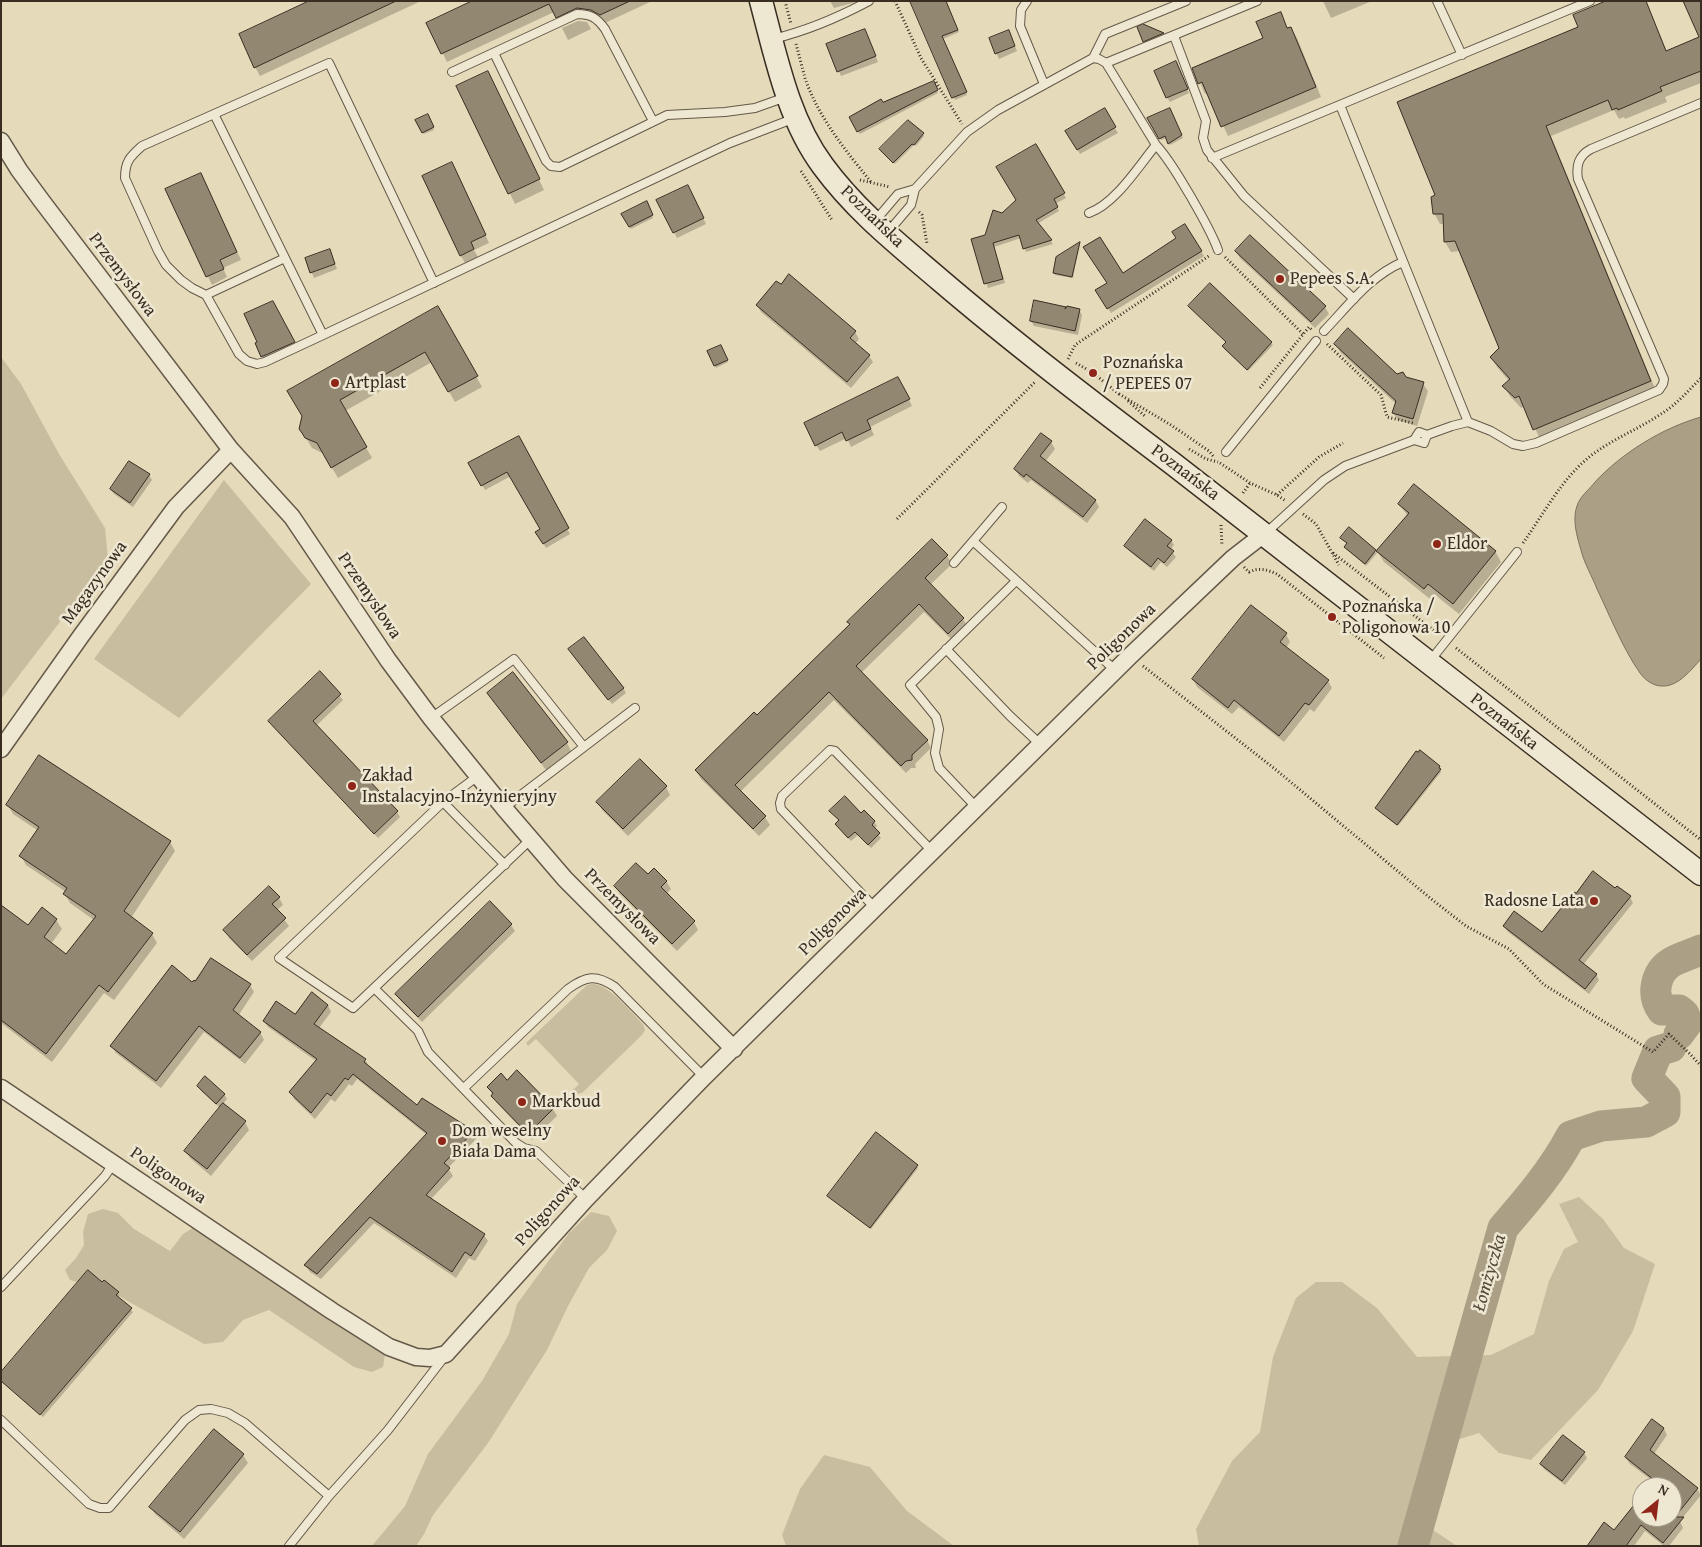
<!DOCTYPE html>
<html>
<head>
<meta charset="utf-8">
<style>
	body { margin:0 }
	#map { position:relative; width:1702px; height:1547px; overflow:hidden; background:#e5dab9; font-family:"Gentium Book Plus",serif }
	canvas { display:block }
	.frame { position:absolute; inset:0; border:2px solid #392d22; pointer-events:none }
	.north { position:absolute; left:1632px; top:1477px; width:50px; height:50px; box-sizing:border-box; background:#eee7d2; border:1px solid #a69d8c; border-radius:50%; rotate:29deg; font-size:14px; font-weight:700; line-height:20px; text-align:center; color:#392d22 }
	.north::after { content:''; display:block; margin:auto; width:18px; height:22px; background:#8f2418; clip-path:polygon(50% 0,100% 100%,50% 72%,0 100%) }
</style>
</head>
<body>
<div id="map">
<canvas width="1702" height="1547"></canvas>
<div class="frame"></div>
<div class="north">N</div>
</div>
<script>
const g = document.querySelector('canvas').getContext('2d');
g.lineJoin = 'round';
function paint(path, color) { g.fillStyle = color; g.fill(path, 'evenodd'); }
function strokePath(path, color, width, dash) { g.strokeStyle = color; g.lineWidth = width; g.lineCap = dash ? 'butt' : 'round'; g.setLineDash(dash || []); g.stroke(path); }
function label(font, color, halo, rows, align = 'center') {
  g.font = font + ' "Gentium Book Plus",serif'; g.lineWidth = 5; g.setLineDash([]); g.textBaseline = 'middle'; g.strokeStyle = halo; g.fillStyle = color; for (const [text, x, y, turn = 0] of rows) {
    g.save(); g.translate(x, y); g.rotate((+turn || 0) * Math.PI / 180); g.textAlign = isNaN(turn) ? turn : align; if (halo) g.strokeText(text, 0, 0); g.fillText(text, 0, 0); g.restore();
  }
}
paint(new Path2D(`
	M1 357 21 384 59 454 105 528 108 559 1 699Z
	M224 480 311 584 179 718 94 659Z
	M592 984C608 983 632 1013 643 1024L645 1030 642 1035 582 1093 576 1094 572 1091 579 1084 536 1039 528 1046 526 1043 587 985Z
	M1579 1197 1603 1219 1624 1248 1655 1264 1633 1331 1598 1390 1531 1460 1499 1453 1479 1433 1457 1440 1437 1496 1430 1528 1457 1546H1199L1196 1529 1232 1461 1260 1432 1273 1357 1296 1298 1316 1282H1342L1377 1308 1417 1357 1491 1355 1534 1334 1549 1281 1564 1249 1578 1242 1559 1204Z
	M103 1209 118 1213 134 1229 170 1251 183 1234 196 1226 371 1343 385 1354 383 1367 372 1372 354 1367 269 1310 243 1320 223 1342 204 1344 110 1291 70 1280 65 1270 76 1258 84 1245 83 1232 88 1214Z
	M591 1212 609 1216 617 1231 607 1250 589 1268 568 1306 547 1350 488 1443 433 1515 424 1534 416 1546H372L405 1506 428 1454 482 1381 509 1334 517 1304 569 1233Z
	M824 1455 870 1467 907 1511 954 1546H786L782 1535 800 1489Z`), '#c8bd9f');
const water = new Path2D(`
	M1701 417V659C1691 670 1678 687 1662 686 1653 686 1645 680 1640 673 1623 649 1610 616 1597 589 1592 576 1584 563 1581 550 1577 537 1572 519 1577 506 1580 496 1589 490 1595 482 1622 453 1662 428 1701 417Z`);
paint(water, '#ab9f86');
strokePath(water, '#7d715e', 1);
paint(new Path2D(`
	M312 1H421L260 76 255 67Z
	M475 1H652L605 23 597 18 582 16 562 25 554 12 447 62 428 23Z
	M830 1H860L834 8Z
	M911 1H945L959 32 943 39 967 95 955 100Z
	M1323 1H1372L1331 18Z
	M1610 1H1646L1667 52 1700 38 1701 1V83L1665 97 1667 102 1625 119 1624 117 1619 119 1614 110 1551 136 1656 391 1540 439 1525 406 1521 408 1510 396 1504 386 1509 381 1497 367 1491 357 1501 348 1460 251 1451 252 1445 242 1444 224H1440L1434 213 1437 196 1580 28Z
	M1280 14 1288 29 1291 28 1297 38 1321 97 1228 136 1208 93 1205 94 1194 69 1265 39Z
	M578 21 587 22 591 29 568 40 562 28Z
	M1143 26 1163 34 1165 38 1147 46 1144 41Z
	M867 35 878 62 841 76 828 45Z
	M1011 36 1017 51 999 59 990 39Z
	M1178 67 1189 93 1170 102 1167 97Z
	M933 82 938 93 860 134 851 117Z
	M493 83 544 190 515 204 458 87Z
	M1169 109 1183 138 1170 145 1167 138 1161 140 1149 118Z
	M1104 110 1118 133 1080 154 1067 131Z
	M427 116 434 130 424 134 417 120Z
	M923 134 924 136 916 146 914 145 895 164 882 151Z
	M1036 146 1066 198 1055 204 1059 211 1037 224 1053 244 1026 252 1021 238 994 247 1005 283 988 288 973 240 986 236 1002 215 1017 201Z
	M456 171 489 243 474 250 478 257 465 263 461 256Z
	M205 182 241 260 223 268 227 277 212 285 167 190Z
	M690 191 706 224 677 238 658 200Z
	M646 203 653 218 631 229 623 214Z
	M1185 226 1204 256 1111 313 1097 291 1178 239Z
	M1079 244 1073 278 1055 275 1054 273Z
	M330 251 337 269 314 278 306 259Z
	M1236 252 1325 307 1329 314 1315 328 1240 258Z
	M789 276 855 332 859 339 855 344 869 356 873 362 851 388 761 312 757 305 781 286Z
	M1210 285 1273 345 1248 371 1224 349 1223 347 1227 343 1189 306Z
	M273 302 295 346 264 360 257 344 259 343Z
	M438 308 482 387 455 402 432 362 345 411 372 458 338 478 324 454 312 448 303 433Z
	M1065 308 1066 310H1079L1082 315 1078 335 1034 326 1031 321Z
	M1336 344 1397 375 1423 384 1428 391 1417 426 1398 420 1393 413 1396 404 1340 352Z
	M720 346 728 362 716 368 708 352Z
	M902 385 912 406 870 427 874 435 851 447 847 438 820 451 816 445Z
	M518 438 570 534 546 548 537 533 542 530 511 476 485 490 470 463Z
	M1051 442 1055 449 1045 462 1095 500 1099 507 1087 523 1031 480 1028 483 1019 476 1015 469Z
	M149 475 152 480 133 507 114 494 111 490Z
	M1399 504 1495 551 1501 562 1459 614 1434 594 1430 599 1384 562 1378 552 1366 566 1346 549 1348 544 1343 540 1349 529 1376 553 1408 516Z
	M1171 540 1174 545 1170 550 1176 557 1167 567 1161 562 1154 571 1129 551 1126 546Z
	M947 556 952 564 930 585 963 619 968 627 953 641 924 612 861 673 927 740 931 748 915 764 916 768H911L906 773 834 700 740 792 765 817 770 825 759 836 701 779 696 771 757 717 851 625 849 622Z
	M1251 606 1286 634 1290 642 1286 648 1328 681 1332 688 1314 712 1310 709 1284 742 1239 707 1232 714 1197 687 1193 679Z
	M573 654 623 688 626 693 612 704Z
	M320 673 343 700 316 726 397 812 400 817 378 838 273 726 270 721Z
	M488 693 567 743 571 751 546 770Z
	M1439 767 1441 772 1398 826 1378 810Z
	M666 787 670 795 628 836 602 810 598 802Z
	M8 805 170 842 175 851 131 918 152 934 157 943 114 1000 104 993 52 1062 1 1023V906L28 927 42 909 56 920 62 929 51 944 67 956 94 920 70 903 65 894 66 892 26 865 21 856 37 830 13 814Z
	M831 811 861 814 874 822 877 826 874 829 881 838 871 848 858 835 851 841 839 828V821Z
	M648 876 666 881 671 889 666 894 694 922 698 930 677 951 620 894 615 886Z
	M1630 897 1633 903 1583 965 1596 974 1599 980 1589 994 1508 932 1504 926 1543 934Z
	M279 898 283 905 277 910 289 926 252 961 229 938 225 930Z
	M490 903 511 925 515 931 422 1022 400 1000 397 994Z
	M192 984 250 985 254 992 238 1016 260 1032 264 1040 245 1064 204 1032 161 1088 116 1053 112 1046Z
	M328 1005 331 1012 319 1028 365 1060 369 1066 417 1106 473 1132 477 1138 448 1168 453 1176 431 1199 484 1235 488 1241 475 1261 469 1258 456 1278 374 1223 321 1279 310 1272 306 1266 427 1135 357 1079 352 1086 349 1084 335 1102 331 1099 315 1119 294 1099 291 1092 316 1061 268 1027 264 1021 295 1016Z
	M507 1082 553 1109 557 1116 532 1140 497 1103 488 1087Z
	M198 1086 224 1094 227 1099 223 1104 245 1122 249 1130 211 1176 190 1158 186 1151 220 1108 201 1091Z
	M917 1166 918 1168 871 1229 830 1198Z
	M102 1284 118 1293 119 1296V1298L133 1312 43 1417 1 1381V1374Z
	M1652 1421 1664 1429 1667 1435 1654 1454 1697 1489 1701 1495 1680 1521 1683 1528 1669 1546H1664L1645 1531 1634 1546H1590L1614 1532 1642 1497V1517H1672V1487H1650L1654 1482 1630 1464 1626 1458Z
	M214 1431 243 1455 248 1463 184 1539 155 1514 151 1507Z
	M1584 1453 1587 1458 1565 1485 1544 1469 1541 1464Z`), '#0003');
strokePath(new Path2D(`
	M1679 1034 1687 1023 1684 1014 1679 1010H1662C1651 995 1655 972 1672 962 1679 958 1692 954 1701 950
	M1413 1546 1503 1228C1528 1199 1553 1170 1571 1136L1601 1126 1646 1122 1665 1112V1097L1647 1078 1658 1051 1671 1047`), '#ab9f86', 31);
const building = new Path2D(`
	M309 1H396L254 68 239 34Z
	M472 1H630L600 15 591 10 577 8 556 18 549 4 441 54 426 23Z
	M910 1H946L958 30 942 36 967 92 952 98Z
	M1606 1H1646L1666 51 1699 37 1683 1H1701V71L1660 87 1662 91 1618 110 1617 108 1612 110 1608 100 1546 126 1651 381 1533 430 1519 396 1515 398 1502 386 1510 379 1490 357 1499 348 1455 241 1444 242 1443 214H1433L1431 197 1435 195 1397 102 1578 27 1573 15Z
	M1281 12 1287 28 1291 27 1316 87 1221 127 1202 82 1198 84 1192 68 1263 38 1256 22Z
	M1143 24 1164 33 1143 42 1137 27Z
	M865 29 876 56 837 72 826 44Z
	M1009 30 1015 46 995 54 989 38Z
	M1176 61 1188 89 1166 98 1154 71Z
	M488 71 540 179 508 194 456 86Z
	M934 81 938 90 857 132 849 117 881 99 883 102Z
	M1105 108 1116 127 1077 150 1065 131Z
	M1170 108 1182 135 1168 144 1165 136 1159 139 1147 118Z
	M428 114 434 127 422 133 415 120Z
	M908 120 924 133 914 145 912 144 893 163 879 149Z
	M1036 144 1065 193 1054 199 1058 207 1036 220 1052 240 1023 249 1019 235 993 243 1003 279 984 284 971 239 985 235 993 210 1002 213 1016 200 996 167Z
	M452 162 486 235 471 242 474 249 460 256 422 176Z
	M201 173 237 252 220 260 224 269 206 277 165 189Z
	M688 185 704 218 673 233 656 200Z
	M647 201 653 215 629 227 621 214Z
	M1185 224 1202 251 1107 309 1095 290 1107 283 1083 247 1100 237 1123 273 1176 238 1172 232Z
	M1250 235 1326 306 1311 322 1235 251Z
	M1080 242 1072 277 1053 273 1056 257Z
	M330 249 335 264 310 273 305 258Z
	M789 274 856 331 850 338 870 355 847 382 756 305 776 281 781 284Z
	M1210 283 1272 342 1247 370 1222 346 1226 342 1188 306Z
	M1034 300 1066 307 1065 309 1067 306 1080 309 1075 331 1030 321Z
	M273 301 295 342 261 357 255 343 257 342 244 314Z
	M438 306 478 376 448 392 425 352 340 400 367 447 331 468 317 443 305 438 302 433 299 429 302 416 287 391Z
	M1348 328 1397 374 1403 372 1406 377 1424 382 1413 419 1392 413 1396 401 1334 344Z
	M721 345 728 360 714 366 707 351Z
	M898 377 910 399 867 420 871 429 846 441 842 432 815 446 804 423Z
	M1041 433 1052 441 1040 456 1096 500 1083 517 1026 474 1024 477 1014 469Z
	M519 436 569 528 543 544 535 532 540 529 507 472 481 486 468 463Z
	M129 461 150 474 130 503 110 489Z
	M1414 484 1496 551 1453 604 1428 584 1424 589 1376 551 1409 513 1398 504Z
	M1145 519 1172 540 1167 546 1174 551 1164 563 1158 558 1151 567 1124 546Z
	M1349 527 1376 550 1365 564 1344 547 1347 543 1340 538Z
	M932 539 948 555 925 578 964 618 948 634 919 604 856 666 928 740 912 755V760L906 761 901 766 829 692 735 785 766 816 753 829 695 770 754 712 757 715 850 624 847 622Z
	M1251 605 1287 633 1280 642 1329 680 1309 705 1305 703 1279 736 1234 700 1228 708 1192 679Z
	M584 637 624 688 608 700 568 649Z
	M320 671 341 694 313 721 398 811 374 834 268 721Z
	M513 672 568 742 541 763 487 693Z
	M1420 750 1440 766 1439 768 1441 769 1397 825 1375 808 1416 751 1418 752Z
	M39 755 171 841 124 911 153 933 108 992 99 985 46 1054 1 1020V905L28 925 42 907 57 919 44 937 66 954 96 916 63 894 67 888 19 856 39 827 6 805Z
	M640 759 667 786 623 829 596 802Z
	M845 796 861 813 864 810 875 821 872 825 880 833 868 845 855 832 848 838 835 824 839 820 829 811Z
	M636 863 648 874 654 868 667 881 661 887 695 921 672 944 614 886Z
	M1593 871 1615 888 1617 886 1631 896 1579 960 1597 974 1585 989 1503 926 1514 911 1542 932 1574 892 1576 893Z
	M269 886 280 897 272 904 286 918 247 955 223 930Z
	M490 901 512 924 418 1017 395 994Z
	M211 958 251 984 233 1010 261 1032 240 1058 199 1026 156 1081 110 1046 172 965 192 982 194 980 195 981Z
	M312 992 328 1005 314 1024 366 1059 364 1062 417 1105 422 1098 474 1131 444 1163 450 1168 426 1195 485 1234 471 1256 465 1252 452 1272 370 1217 317 1274 304 1265 427 1133 353 1074 348 1080 345 1078 331 1096 327 1093 311 1113 289 1092 317 1059 263 1021 276 1001 295 1014Z
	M517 1070 554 1108 528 1134 491 1096 493 1093 487 1087 501 1073 507 1080Z
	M205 1076 225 1094 216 1104 197 1086Z
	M223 1103 246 1121 207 1169 184 1151Z
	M876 1132 918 1165 870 1228 827 1196Z
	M88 1270 102 1282 104 1280 119 1292 116 1295 132 1308 40 1415 1 1381V1372Z
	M1652 1419 1664 1428 1650 1450 1698 1488 1675 1517H1684L1663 1543 1641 1525 1626 1546H1587L1604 1522 1614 1530 1642 1495V1517H1672V1487H1648L1654 1480 1625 1457Z
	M214 1429 244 1454 180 1532 149 1507Z
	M1563 1435 1585 1452 1562 1481 1540 1464Z`);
paint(building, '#928771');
strokePath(building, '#392d22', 1);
const lane = new Path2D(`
	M1027 1 1021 10 1020 26 1044 84
	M1437 1 1462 55
	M1174 36 1206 121 1203 138 1207 150 1244 196 1354 299
	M773 39C806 31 839 17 869 1
	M494 53 546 161 551 166 560 167 667 115 725 112 755 108 786 97
	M1093 58 1105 34 1186 1
	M1106 63 1257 1
	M452 72 577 14C591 14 597 18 605 29L653 121
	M1340 105 1468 422
	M214 114 323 335
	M1212 158 1590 1
	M1089 213C1115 204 1138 167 1156 145
	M875 221 898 194 915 189
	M888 232 911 205 915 189 967 132 998 110 1093 58 1099 59 1106 63 1156 145C1170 160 1180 179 1191 197 1201 215 1211 231 1218 250
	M434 283 329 63 142 146C130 157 125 161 125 178L158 251 166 265 181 280 192 288 206 295 239 354 247 361 257 364 265 362 323 335 730 143 795 118
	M206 295 285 258
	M1324 331C1348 306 1371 275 1403 262
	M1414 440 1424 443 1427 435
	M1226 452 1316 341
	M1002 507 973 541 1116 671
	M1267 532 1324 480 1345 466 1414 440 1419 432 1427 435 1452 426 1468 422 1491 431 1513 444 1523 446 1536 443 1659 390 1663 384 1664 379 1578 179C1576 166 1578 156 1591 149L1701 103
	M954 563 973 541
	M946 649 1010 716 1041 745
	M1430 661 1517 552
	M431 718 514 659 584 747
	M478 776 443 802 279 958 353 1008 530 840
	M443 802 505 865
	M504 808 635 708
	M977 808 939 768 935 753 939 729 936 717 910 685 1016 581
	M876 909 781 809 780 803 782 796 830 750 835 751 933 852
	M374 988 418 1031 428 1052 516 1143 524 1148 536 1151 586 1199
	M464 1088 568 989C586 976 596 974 615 987L704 1077
	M1 1287 105 1176 113 1164
	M1 1420 89 1504 100 1508H109L185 1420 199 1410 211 1409 228 1413 245 1423 329 1496
	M289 1546 329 1496 388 1430 445 1356`);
const street = new Path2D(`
	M1 141 19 170 41 200 231 450 292 517 388 660 431 718 504 808 565 879 734 1049
	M1 749 81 636 176 507 231 450
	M1 1088 332 1311 389 1347 416 1357 430 1358 446 1354 586 1199 704 1077 1130 656 1233 558 1264 534`);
const secondary = new Path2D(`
	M761 1C776 57 788 119 823 166 856 211 898 244 940 280 1015 344 1094 404 1172 463 1349 599 1524 738 1701 874`);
strokePath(lane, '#645848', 10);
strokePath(street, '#645848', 19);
strokePath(secondary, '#392d22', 25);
strokePath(new Path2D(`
	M785 1 791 24
	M895 1 921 58 962 124
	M796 44C799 55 802 67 805 78 818 117 846 151 871 182
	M801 171 832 220
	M860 180 890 187
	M919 212 922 215 927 244
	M1225 257 1303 334
	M1327 344 1381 395 1387 417 1413 423
	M1068 359 1075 345 1209 256
	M1076 363 1093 373 1119 394
	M1260 388 1309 327 1313 331
	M1119 394 1171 425 1209 451 1214 457
	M1128 401 1146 417
	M1189 449 1206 459 1218 462
	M1220 463 1250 483 1277 495 1286 501
	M1243 493 1250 483
	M1277 495 1319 457 1343 443
	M1303 514 1316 524 1339 565
	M897 519 1036 381
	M1221 525 1222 546
	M1523 543C1543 515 1561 480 1588 458 1610 440 1637 430 1661 414 1676 405 1688 391 1701 378
	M1333 553 1437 633
	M1244 567 1249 572C1259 567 1268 570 1277 574L1384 658
	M1456 648 1701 840
	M1143 666 1275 769 1430 898 1466 926 1509 949 1543 984 1653 1052 1669 1034 1690 1054 1701 1066`), '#392d22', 3, [1, 2.5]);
strokePath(lane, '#eee7d2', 8);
strokePath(street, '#eee7d2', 16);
strokePath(secondary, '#eee7d2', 22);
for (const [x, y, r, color] of [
	[1280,279,5,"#8f2418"],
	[1093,373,5,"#8f2418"],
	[335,383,5,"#8f2418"],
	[1437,544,5,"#8f2418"],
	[1332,617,5,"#8f2418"],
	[352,786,5,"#8f2418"],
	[1594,901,5,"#8f2418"],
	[522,1102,5,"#8f2418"],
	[442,1141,5,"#8f2418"]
]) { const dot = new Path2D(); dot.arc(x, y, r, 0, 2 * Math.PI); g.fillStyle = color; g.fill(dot); strokePath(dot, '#eee7d2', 2); }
label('18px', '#392d22', '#eee7d2', [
	["Poznańska",872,217,44],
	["Przemysłowa",122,275,53],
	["Poznańska",1185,473,37],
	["Magazynowa",95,583,-54],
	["Przemysłowa",369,596,56],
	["Poligonowa",1122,637,-44],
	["Poznańska",1504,722,38],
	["Przemysłowa",622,907,45],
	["Poligonowa",833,922,-45],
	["Poligonowa",168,1176,34],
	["Poligonowa",548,1211,-48]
]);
label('18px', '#392d22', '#eee7d2', [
	["Pepees S.A.",1290,279],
	["Poznańska",1103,363],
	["/ PEPEES 07",1103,384],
	["Artplast",345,383],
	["Eldor",1447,544],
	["Poznańska /",1342,607],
	["Poligonowa 10",1342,628],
	["Zakład",362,776],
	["Instalacyjno-Inżynieryjny",362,797],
	["Radosne Lata",1584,901,"right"],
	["Markbud",532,1102],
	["Dom weselny",452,1131],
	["Biała Dama",452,1152]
], 'left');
label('italic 19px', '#564a3b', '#eee7d2', [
	["Łomżyczka",1490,1273,-74]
]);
</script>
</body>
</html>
